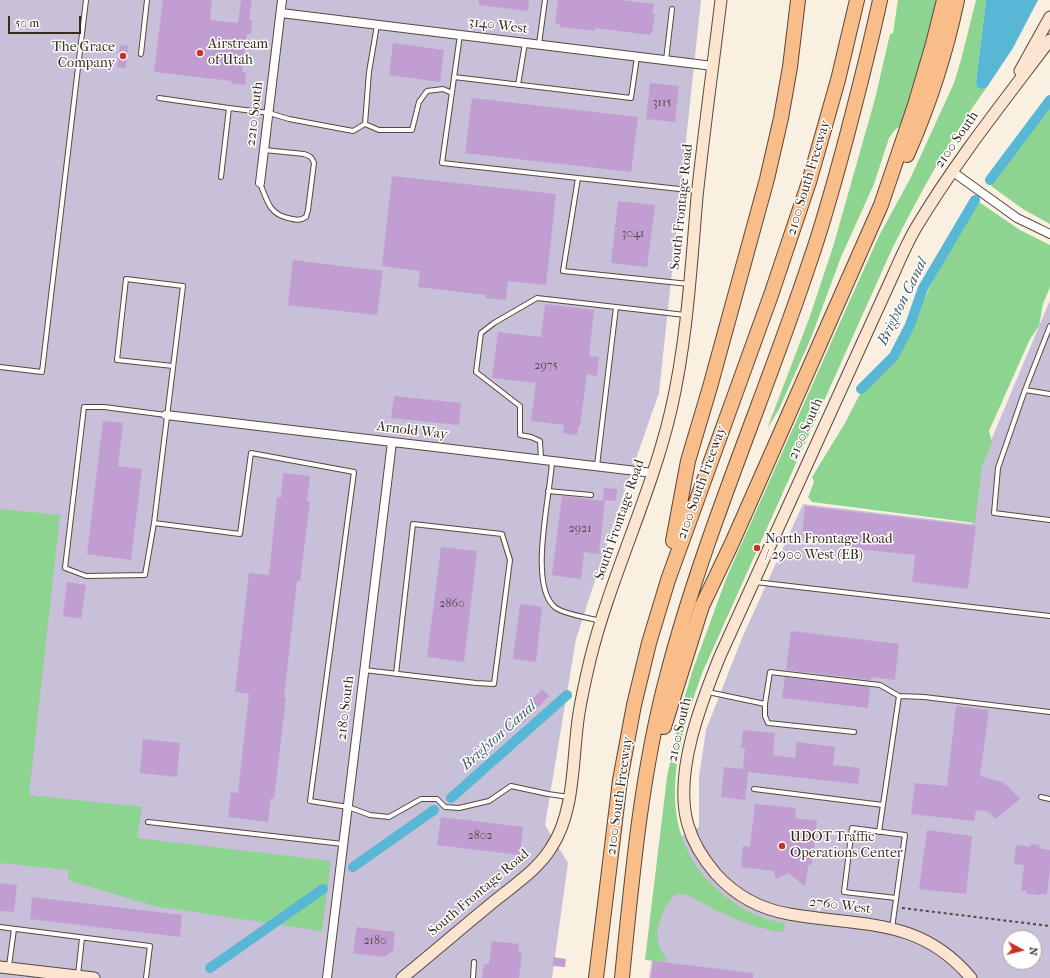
<!DOCTYPE html>
<html>
<head>
<meta charset="utf-8">
<style>
	body { margin:0 }
	#map { position:relative; width:1050px; height:978px; overflow:hidden; background:#faf0e2; font-family:"IM FELL French Canon",serif }
	canvas { display:block }
	.north { position:absolute; left:1002px; top:930px; width:40px; height:40px; box-sizing:border-box; background:#fff; border:1px solid #b1aaa5; border-radius:50%; rotate:97deg; font-size:11px; font-weight:700; line-height:16px; text-align:center; color:#3b2a1e }
	.north::after { content:''; display:block; margin:auto; width:14px; height:18px; background:#c8321e; clip-path:polygon(50% 0,100% 100%,50% 72%,0 100%) }
	.scale { position:absolute; left:8px; top:16px; width:73px; height:18px; box-sizing:border-box; border:2px solid #3b2a1e; border-top:0; padding-left:5px; font-size:12px; line-height:14px; white-space:nowrap; color:#3b2a1e; -webkit-text-stroke:3px #fff; paint-order:stroke }
</style>
</head>
<body>
<div id="map">
<canvas width="1050" height="978"></canvas>
<div class="north">N</div>
<div class="scale">50 m</div>
</div>
<script>
const g = document.querySelector('canvas').getContext('2d');
g.lineJoin = 'round';
function paint(path, color) { g.fillStyle = color; g.fill(path, 'evenodd'); }
function strokePath(path, color, width, dash) { g.strokeStyle = color; g.lineWidth = width; g.lineCap = dash ? 'butt' : 'round'; g.setLineDash(dash || []); g.stroke(path); }
function label(font, color, halo, rows, align = 'center') {
  g.font = font + ' "IM FELL French Canon",serif'; g.lineWidth = 3; g.setLineDash([]); g.textBaseline = 'middle'; g.strokeStyle = halo; g.fillStyle = color; for (const [text, x, y, turn = 0] of rows) {
    g.save(); g.translate(x, y); g.rotate((+turn || 0) * Math.PI / 180); g.textAlign = isNaN(turn) ? turn : align; if (halo) g.strokeText(text, 0, 0); g.fillText(text, 0, 0); g.restore();
  }
}
paint(new Path2D(`
	M0 0H701L659 393 617 513 576 639 545 825 568 863 552 978H0Z
	M1050 300V978H649L670 842 699 827V776L706 730 742 638 803 504 972 524 982 462ZM1010 938H1034V962H1010Z`), '#c8bfd8');
paint(new Path2D(`
	M898 0H937L924 54 906 113 901 125 894 131 889 138 874 184 841 257 811 338 779 409 767 429 810 316 833 247 875 99 890 34 893 33Z
	M976 0H986L976 82C977 88 982 90 987 87 950 138 920 193 892 249L703 671C676 745 650 832 720 892 738 908 761 920 785 923L784 931 781 932C753 928 726 916 701 902 695 899 686 892 679 894 666 897 661 918 658 929 656 939 659 950 666 957L665 962 645 960 667 777 681 710 692 672 726 579 850 300 879 236 911 177 954 83 961 60Z
	M1050 106V224L1023 209 991 186Z
	M979 202 1020 230 1050 245V287L1043 304 1039 326 1030 339 989 431 992 442 982 466 975 523 812 502 808 497 814 482 812 477 845 423 861 392 894 361 907 341 930 286 973 209Z
	M0 509 60 515 29 795 142 807 137 838 331 861 322 931 154 906 68 880 69 870 0 863Z`), '#8cd48f');
paint(new Path2D(`
	M986 0H1038L1013 48 987 87 982 89 977 87 976 82Z`), '#57b7d5');
strokePath(new Path2D(`
	M990 180 1050 100
	M861 389 894 356 910 325 923 288 975 200
	M451 798 567 695
	M353 867 434 810
	M210 968 323 889`), '#57b7d5', 10);
paint(new Path2D(`
	M163 0H212L210 20 238 23 241 0H252L249 20H252L251 34H247L242 72H246L245 85 231 83 232 81 154 72Z
	M479 0H529L528 11 479 5Z
	M558 0H621L654 4 652 14H655L652 33 650 32V35L595 28V31L560 27V24L555 23Z
	M393 43 444 50 440 82 389 75Z
	M120 45 128 46 126 68 117 67Z
	M650 83 679 86 675 122 646 119Z
	M472 98 638 117 631 172 465 153Z
	M392 176 556 194 546 285 508 281 506 300 485 298 486 295 418 287 420 271 382 266Z
	M618 201 655 205 647 267 611 263Z
	M293 260 383 271 377 315 288 305Z
	M545 304 594 310 589 356 599 357 597 376 587 374 580 426H578L577 435 563 433 564 425 531 421 536 383 492 378 498 332 541 337Z
	M394 396 461 403 459 425 391 418Z
	M103 421 123 423 118 466 142 469 131 560 87 554Z
	M283 473 310 476 307 501H310L300 581H297L284 698H286L274 799 271 798 268 822 228 817 231 792 238 793 249 694 235 692 249 573 269 575 277 497 281 498Z
	M604 488 617 489 616 501 603 500Z
	M562 496 605 501 599 554 584 552 581 579 552 575Z
	M805 506 976 526 968 589 912 582 915 555 848 548V541L802 535Z
	M441 547 477 551 464 662 427 657Z
	M67 582 86 585 81 619 63 616Z
	M520 604 542 607 536 662 513 659Z
	M791 631 899 644 895 680 871 677V680L786 670Z
	M785 677 870 687 868 708 782 698Z
	M542 689 549 696 523 723 516 716Z
	M956 706 989 710 980 776 1001 782 1008 786 1020 799 995 819 990 813 985 811 976 810 974 821 911 814 915 783 947 786Z
	M743 730 775 733 773 755 795 758 797 742 835 747 833 765 860 768 858 784 748 772 745 800 721 797 724 767 743 769 745 748H741Z
	M143 739 180 743 177 777 140 773Z
	M755 804 796 808 795 818 817 821 812 863 808 866 807 875 805 886 788 873 776 879 774 871 741 867 743 846 750 847Z
	M441 817 523 827 520 855 437 845Z
	M927 830 972 836 966 894 919 889Z
	M1031 844 1040 845 1039 848 1050 850V868L1047 894H1041L1040 895 1026 894 1027 891H1021L1024 865 1014 864 1016 845 1030 847Z
	M0 883 17 885 14 912 0 911Z
	M32 897 182 915 180 937 30 919Z
	M357 927 395 932 393 951 384 957 353 953Z
	M492 941 519 944 518 952 522 953 519 978H482L484 964H489Z
	M553 957 566 959 565 967 553 966Z
	M653 961 753 973V978H651Z`), '#c19ed2');
const lane = new Path2D(`
	M460 35 442 163 578 178
	M539 44 545 0
	M141 54 147 0
	M666 60 672 9
	M454 77 631 98 637 57
	M518 85 525 43
	M159 98 229 108
	M365 124 379 130H412L419 102 427 91 443 89 452 93
	M221 177 229 108 269 113 289 119 353 131 365 124 369 72 377 25
	M260 183C267 200 269 214 288 218 296 220 300 221 306 217L308 210 314 163C312 157 310 156 304 154L264 150
	M689 284 563 271 578 178 698 191
	M1050 326 1025 390 1050 394
	M173 366 117 360 126 279 183 286 154 523 240 534 251 453 354 472 310 801 348 807 370 815 389 817 421 799H437L445 807 459 808 489 801 511 786 548 794 569 797
	M0 367 42 372 86 0
	M1025 390 998 468 994 513 1050 520
	M541 459 540 441 531 437 520 435V406L476 372 481 333 494 323 537 298 616 307
	M552 461C551 493 527 587 556 608 566 615 588 617 600 621
	M597 466 616 307 685 315
	M548 491 591 495
	M154 523 145 575 86 576 65 568 84 407H104L166 415
	M755 582 1050 616
	M364 670 476 683 494 684 510 560 502 534 413 524 396 674
	M708 692 765 704 770 672 880 685 899 696 879 832
	M899 696 924 697 1050 712
	M765 704V716L768 723 854 732
	M754 789 883 805
	M1041 797 1050 799
	M148 822 343 844
	M0 927 150 946 146 978
	M892 928 905 835 852 828 844 892 896 898
	M9 966 14 929
	M78 975 82 938
	M473 978 474 962`);
const street = new Path2D(`
	M281 13 713 66
	M953 172 1017 218 1050 234
	M260 183 282 0
	M166 415 653 473
	M327 978 392 442`);
const secondary = new Path2D(`
	M1020 71 1050 17
	M0 967 94 978
	M402 978C434 952 465 925 497 899 517 883 537 870 551 848 576 811 572 756 579 713 582 695 586 677 590 660 611 575 651 496 671 410 687 341 691 268 697 197 704 131 713 66 721 0
	M971 978C919 916 860 927 789 914 760 909 736 896 716 874 704 860 693 843 688 825 673 774 701 703 720 656L894 273C901 257 908 241 917 226 956 161 1004 101 1050 40`);
const highway = new Path2D(`
	M907 155C929 105 946 53 957 0
	M673 541 688 461 710 387 767 179 781 118 790 67 798 0
	M664 727 702 606 732 543 881 205 915 105 933 44 944 0
	M596 978 620 780 634 705 649 643 668 580 771 295 809 182 838 80 857 0
	M622 978C632 877 641 774 667 676 704 534 764 400 810 261 824 221 835 180 846 139 858 93 870 47 880 0`);
strokePath(lane, '#58483b', 6);
strokePath(street, '#58483b', 10);
strokePath(secondary, '#58483b', 13);
strokePath(highway, '#58483b', 16);
strokePath(new Path2D(`
	M902 908 1050 926`), '#58483b', 2, [3, 3]);
strokePath(lane, '#fff', 4);
strokePath(street, '#fff', 8);
strokePath(secondary, '#fce5d0', 11);
strokePath(highway, '#f8bd89', 14);
for (const [x, y, r, color] of [
	[200,53,4,"#c8321e"],
	[123,56,4,"#c8321e"],
	[757,548,4,"#c8321e"],
	[782,846,4,"#c8321e"]
]) { const dot = new Path2D(); dot.arc(x, y, r, 0, 2 * Math.PI); g.fillStyle = color; g.fill(dot); strokePath(dot, '#fff', 1.5); }
label('12px', '#5c474b', null, [
	["3115",662,103],
	["3041",633,234],
	["2975",546,366],
	["2921",580,529],
	["2860",452,604],
	["2802",480,836],
	["2180",375,941]
]);
label('14px', '#3b2a1e', '#fff', [
	["3140 West",498,26,7],
	["2210 South",255,114,-83],
	["2100 South",957,140,-55],
	["2100 South Freeway",809,178,-73],
	["South Frontage Road",682,207,-84],
	["2100 South",806,429,-66],
	["Arnold Way",412,431,7],
	["2100 South Freeway",702,483,-70],
	["South Frontage Road",620,520,-71],
	["2180 South",346,708,-83],
	["2100 South",680,730,-77],
	["2100 South Freeway",620,796,-82],
	["South Frontage Road",479,893,-40],
	["2760 West",840,906,7]
]);
label('14px', '#3b2a1e', '#fff', [
	["Airstream",208,45],
	["of Utah",208,61],
	["The Grace",115,48,"right"],
	["Company",115,64,"right"],
	["North Frontage Road",765,540],
	["/ 2900 West (EB)",765,556],
	["UDOT Traffic",790,838],
	["Operations Center",790,854]
], 'left');
label('italic 15px', '#466267', '#fff', [
	["Brighton Canal",903,302,-64],
	["Brighton Canal",499,736,-42]
]);
</script>
</body>
</html>
